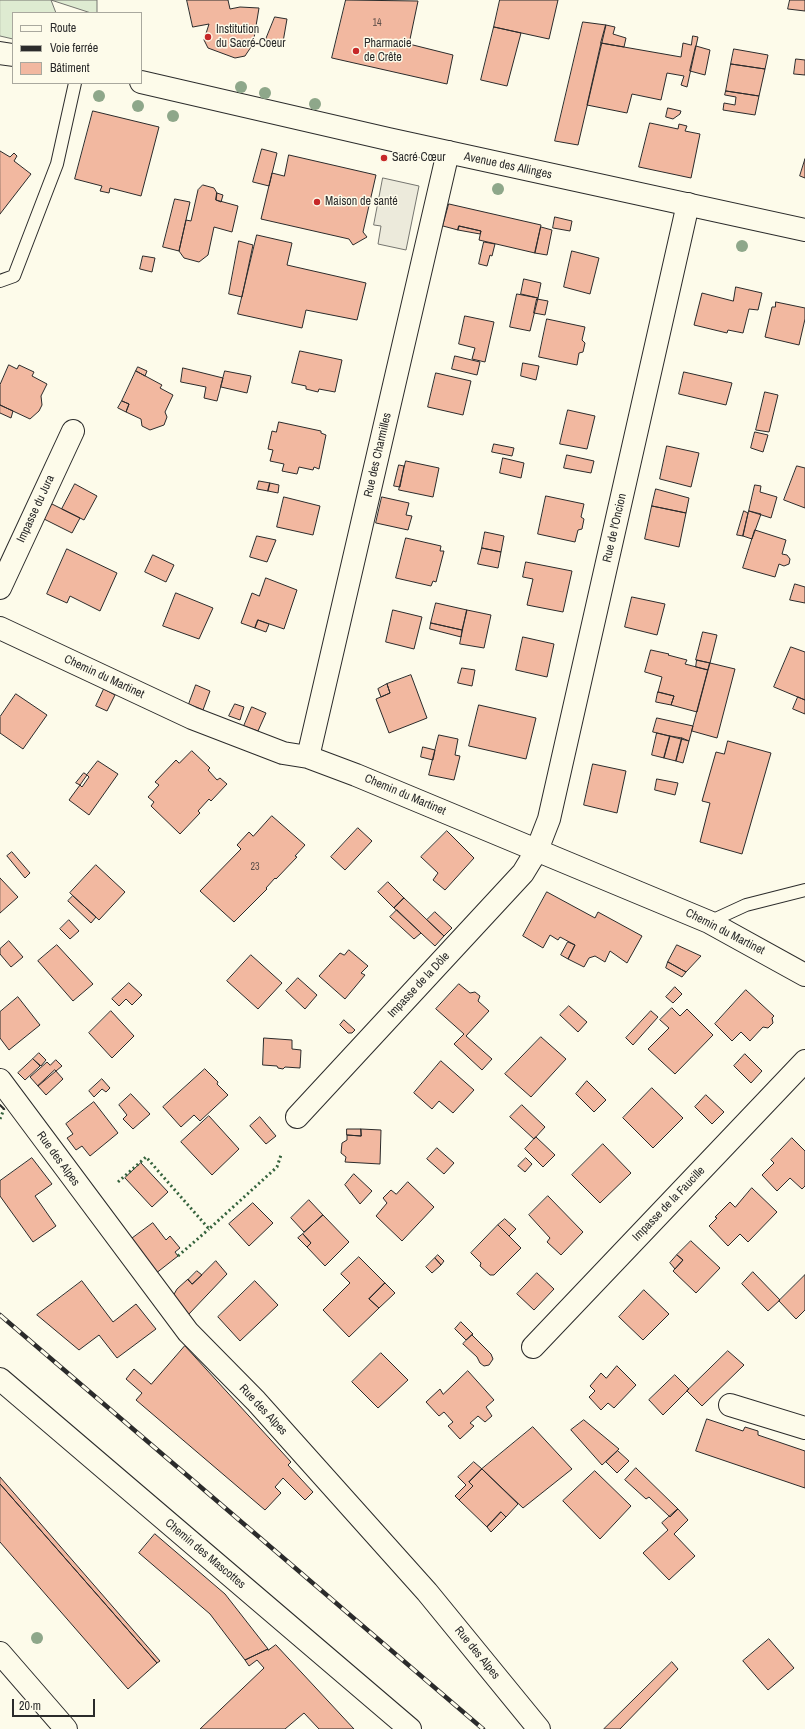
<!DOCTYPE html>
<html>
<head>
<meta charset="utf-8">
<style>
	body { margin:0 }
	#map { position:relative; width:805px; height:1729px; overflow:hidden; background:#fdfbea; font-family:"Archivo Narrow",sans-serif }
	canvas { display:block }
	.legend { position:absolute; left:12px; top:12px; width:130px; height:72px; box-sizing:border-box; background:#fdfbea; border:1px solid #a9a89e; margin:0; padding:5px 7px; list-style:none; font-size:12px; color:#2b2b2b }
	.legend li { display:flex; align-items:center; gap:8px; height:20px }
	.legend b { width:20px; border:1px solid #a9a89e }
	.scale { position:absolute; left:12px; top:1699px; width:83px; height:18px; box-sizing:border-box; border:2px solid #2b2b2b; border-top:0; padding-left:5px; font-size:12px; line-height:14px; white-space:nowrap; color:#2b2b2b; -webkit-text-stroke:3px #fdfbea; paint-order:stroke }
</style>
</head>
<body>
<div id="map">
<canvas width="805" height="1729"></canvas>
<ul class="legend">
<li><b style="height:5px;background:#fdfbea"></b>Route</li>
<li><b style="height:5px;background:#2b2b2b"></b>Voie ferrée</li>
<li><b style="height:11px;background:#f2b8a0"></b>Bâtiment</li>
</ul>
<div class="scale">20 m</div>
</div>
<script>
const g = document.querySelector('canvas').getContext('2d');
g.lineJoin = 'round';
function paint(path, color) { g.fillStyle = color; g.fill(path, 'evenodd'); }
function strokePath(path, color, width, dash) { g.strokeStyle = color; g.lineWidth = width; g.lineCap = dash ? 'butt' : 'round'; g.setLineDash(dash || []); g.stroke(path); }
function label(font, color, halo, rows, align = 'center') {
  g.font = font + ' "Archivo Narrow",sans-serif'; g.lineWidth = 3; g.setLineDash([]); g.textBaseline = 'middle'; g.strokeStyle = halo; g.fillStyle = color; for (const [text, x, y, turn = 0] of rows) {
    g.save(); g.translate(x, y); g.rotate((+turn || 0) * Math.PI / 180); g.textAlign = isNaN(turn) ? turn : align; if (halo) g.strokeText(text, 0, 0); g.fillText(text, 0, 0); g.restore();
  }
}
const green = new Path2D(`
	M0 0H97V13H91L51 0 56 13H13V39L0 36Z`);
paint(green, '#deebd1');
strokePath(green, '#74746e', 1);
const parking = new Path2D(`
	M383 178 419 186 406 250 378 244 381 226 374 225Z`);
paint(parking, '#eceadb');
strokePath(parking, '#74746e', 1);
const building = new Path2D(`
	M187 0H228L230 9 240 7 259 8 253 44 245 56 235 58 208 48 204 40 209 24 193 27Z
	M346 0 418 1 409 44 453 55 447 84 332 58Z
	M500 0H558L549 39 494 27Z
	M790 0H805V11L788 9Z
	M275 17 287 19 283 42 279 44 267 41 266 39Z
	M583 22 606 25 578 145 555 141Z
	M606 25 615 27 613 34 626 38 624 47 601 43Z
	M494 27 521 33 507 86 481 80Z
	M693 36 698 37 687 87 681 85 684 76 667 73 661 100 632 94 627 113 587 105 601 43 681 57 683 43 691 45Z
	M696 46 710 50 705 75 690 71Z
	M734 49 768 55 765 69 731 64Z
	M796 59 805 60V75L794 74Z
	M731 64 765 69 759 96 726 91Z
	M726 91 759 96 755 115 723 110 724 103 735 105 736 97 725 95Z
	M668 108 681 111 680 114 673 119 666 117Z
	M93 111 159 127 141 196 110 188 109 193 100 191 102 186 75 179Z
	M650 123 678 129 679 124 687 126 685 131 700 134 691 178 639 167Z
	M262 149 277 153 269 186 253 182Z
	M0 151 10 157 14 153 17 156 14 161 31 174 0 214Z
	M289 155 376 175 363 232 367 237 353 245 349 239 261 219 272 173 284 176Z
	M805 159V178L800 176Z
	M203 185 214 188 217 193 216 200 238 206 232 232 214 227 208 255 199 262 184 258 179 251 186 220 191 221 198 190Z
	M217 193 223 195 221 202 216 200Z
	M175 199 190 202 179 251 163 247Z
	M449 204 541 225 535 253 479 240 481 231 459 226 458 230 443 226Z
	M555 217 572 221 570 231 553 228Z
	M459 226 481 231 480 234 458 230Z
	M541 227 552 230 547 255 535 253Z
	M257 235 292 243 287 265 366 283 357 320 306 310 302 328 238 314Z
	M239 241 253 245 242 297 229 294Z
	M484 242 495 244 492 256 490 255 487 266 479 264Z
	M572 251 599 258 590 294 564 287Z
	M143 256 155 258 152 272 140 269Z
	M524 279 541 283 538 298 521 294Z
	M736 287 762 293 758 310 749 309 743 333 728 330 727 333 694 325 702 293 733 301Z
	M517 294 538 298 530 331 510 327Z
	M537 299 548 301 545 315 534 313Z
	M776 302 805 308V319L799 345 765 337 772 307H775Z
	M465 316 494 322 485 362 472 359 475 348 459 344Z
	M547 319 585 327 582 340 585 343 583 352 579 353 577 365 539 357Z
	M300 351 342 360 335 392 319 389 318 392 306 389V386L292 383Z
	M455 356 480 362 477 375 452 369Z
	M523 363 539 366 536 380 521 376Z
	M9 365 17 369 19 365 34 372 32 376 47 384 41 396 42 405 39 411 30 419 0 405V385Z
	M138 367 147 371 145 376 136 371Z
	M183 368 223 378 217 401 204 398 206 387 181 382Z
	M136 371 162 385 160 388 173 395 165 412 167 417 164 425 150 430 142 426 141 419 126 412 129 404 122 401Z
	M225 371 251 376 247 393 221 387Z
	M684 372 732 383 726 405 679 394Z
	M436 373 471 381 463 415 428 407Z
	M765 392 778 395 769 432 756 430Z
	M122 401 129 404 126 412 118 408Z
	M0 405 13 411 11 418 0 413Z
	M568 410 595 416 587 449 560 444Z
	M279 422 321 431V433L326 435 319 469 314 467 313 470 299 467 297 474 282 471 284 464 270 461 273 450 268 449 272 431 276 432Z
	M755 432 768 435 763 452 751 448Z
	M494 444 514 448 512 456 492 452Z
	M667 446 699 453 691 487 660 479Z
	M567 455 594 461 591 473 564 468Z
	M503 458 524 463 521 478 500 473Z
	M406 461 439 468 433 497 399 490Z
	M399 465 404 466 400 487 394 486Z
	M797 466 805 468V508L784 500Z
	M259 481 270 483 268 491 257 489Z
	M270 483 279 485 278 493 268 491Z
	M75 484 97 496 84 520 62 509Z
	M755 485 761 486 760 492 777 497 771 518 749 511Z
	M656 489 689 498 686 513 652 506Z
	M546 496 584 504 581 517 584 519 582 529 578 530 575 542 538 534Z
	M284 497 320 506 313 535 277 527Z
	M382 497 409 503 406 515 412 516 408 530 376 523Z
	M52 504 80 518 72 533 44 519Z
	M652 506 686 513 679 547 645 539Z
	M744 511 748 513 743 536 737 535Z
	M749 511 761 514 752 539 743 536Z
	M755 530 786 540 782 554 787 555 790 559 789 564 784 566 779 564 775 577 743 568Z
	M485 532 504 536 501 552 482 548Z
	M257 536 276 540 267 562 250 557Z
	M406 538 441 546 440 551H444L436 582 433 581 431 586 396 578Z
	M482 548 501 552 498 568 478 564Z
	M67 549 117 573 100 611 70 596 67 603 47 594Z
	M153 555 174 565 166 582 145 572Z
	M526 562 572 571 563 612 527 605 533 579 523 577Z
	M266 578 297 590 284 629 258 620 255 628 241 623 252 593 259 596Z
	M795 584 805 587V603L790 600Z
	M176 593 213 608 199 639 163 626Z
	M632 597 665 604 657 635 625 627Z
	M436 603 467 610 462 630 431 623Z
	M393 610 422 617 414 649 386 642Z
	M467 610 491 615 484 648 460 644Z
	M258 620 269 624 266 632 255 628Z
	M431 623 462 630 461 637 430 629Z
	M703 632 717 635 710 663 696 660Z
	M523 637 554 644 547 677 516 670Z
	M791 647 805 652V700L774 687Z
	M651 650 669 654 668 655 687 660 685 664 708 670 697 712 671 705 674 696 658 692 662 677 645 672Z
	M697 660 710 663 708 670 696 667Z
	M710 663 735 669 717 738 692 731Z
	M462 668 475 670 472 686 458 683Z
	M411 675 427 718 389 733 376 699 390 693 387 684Z
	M387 684 390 693 381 697 378 689Z
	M196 685 210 691 203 710 189 704Z
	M104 689 115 695 107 711 96 706Z
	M658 692 674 696 671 705 656 702Z
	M16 694 47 715 23 749 0 733V717Z
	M798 697 805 700V714L793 709Z
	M235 704 244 707 240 720 229 716Z
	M479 705 536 718 526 759 469 746Z
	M252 707 266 713 258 731 244 726Z
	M657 718 693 726 689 741 653 732Z
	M657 733 670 736 664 758 652 755Z
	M439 735 458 739 455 755 460 756 454 780 429 775Z
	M670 736 682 738 676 761 664 758Z
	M682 738 689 741 683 763 676 761Z
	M728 741 771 753 742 854 700 842 710 803 702 801 716 752 724 754Z
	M423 747 435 750 433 760 421 757Z
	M192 751 210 768 208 770 217 780 220 778 227 784 211 801 209 799 198 811 200 813 180 834 151 806 154 802 148 797 159 785 155 782 176 760 179 763Z
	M98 761 118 774 89 815 69 800 80 785 82 787 89 777 87 775Z
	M593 764 626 771 617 813 584 805Z
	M84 773 87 775 80 785 76 783Z
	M657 779 678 783 675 795 655 790Z
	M272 816 305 845 295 856 297 857 276 879 275 878 266 888 267 889 234 922 200 891 241 849 237 845 249 832 253 836Z
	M358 828 372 841 345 870 331 857Z
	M447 831 474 858 445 890 433 880 438 873 421 857Z
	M12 852 30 873 25 878 7 856Z
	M96 865 125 892 99 920 70 893Z
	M0 878 18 897 0 913Z
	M388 882 404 898 394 908 378 892Z
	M547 892 595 918 598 912 642 936 627 963 610 951 605 962 595 956 589 958 584 967 568 959 575 945 560 937 558 940 550 935 543 948 523 936Z
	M73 896 96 917 91 923 68 901Z
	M404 898 444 936 435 946 394 908Z
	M397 910 421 933 414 939 390 917Z
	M435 912 452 928 444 936 427 920Z
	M69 920 79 931 70 939 60 929Z
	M9 941 23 957 11 967 0 954V949Z
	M568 942 575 945 568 959 561 955Z
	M57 945 93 984 73 1001 38 961Z
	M677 945 701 956 686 972 668 962Z
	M349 950 368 966 361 973 365 975 345 999 319 976 340 953 344 955Z
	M251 955 282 983 258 1009 227 981Z
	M668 962 686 972 682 977 666 968Z
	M298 978 317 995 305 1009 286 991Z
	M129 983 142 995 132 1005 126 999 119 1006 112 999Z
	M459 984 470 993 475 992 480 996 478 1001 489 1011 466 1036 492 1059 482 1070 454 1044 464 1034 436 1009Z
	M675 987 682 994 673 1003 666 997Z
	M746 990 774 1016 772 1018 773 1023 768 1028 763 1027 750 1041 741 1032 732 1041 715 1024Z
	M18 997 40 1025 9 1050 0 1038V1012Z
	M569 1006 587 1022 578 1032 560 1015Z
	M672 1008 680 1016 687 1009 713 1035 675 1074 648 1049 669 1028 660 1020Z
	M111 1011 134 1036 112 1058 89 1033Z
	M651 1011 658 1017 633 1045 626 1038Z
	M344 1020 355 1030 352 1033H348L340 1025Z
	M541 1037 566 1059 531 1097 505 1074Z
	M264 1038 292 1040V1049L301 1050 300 1068 285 1067 283 1069 278 1068 277 1066 263 1065Z
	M39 1053 46 1060 41 1066 33 1059Z
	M745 1054 762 1071 751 1083 734 1066Z
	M33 1059 40 1066 25 1080 18 1073Z
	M56 1060 62 1066 38 1086 30 1077 47 1062 50 1065Z
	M441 1061 474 1090 453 1113 439 1101 432 1109 414 1093Z
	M205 1069 218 1082 217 1084 228 1095 200 1121 194 1115 181 1127 163 1107Z
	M55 1070 63 1079 46 1095 38 1086Z
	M102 1079 110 1088 106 1092 102 1089 94 1097 89 1091Z
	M587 1081 606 1100 594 1112 576 1094Z
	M652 1088 683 1118 653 1148 623 1118Z
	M131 1094 150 1114 133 1129 123 1119 127 1115 119 1105Z
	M706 1095 724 1112 712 1124 695 1107Z
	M94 1102 118 1133 90 1156 82 1146 76 1150 67 1138 73 1134 66 1124Z
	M522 1105 545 1127 534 1139 510 1117Z
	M209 1116 239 1149 212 1175 181 1142Z
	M260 1117 276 1136 266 1144 250 1126Z
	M347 1129H361V1136L347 1135Z
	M361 1129 381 1130 380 1164 345 1162 346 1157 341 1153 342 1143 347 1140V1135L361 1136Z
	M536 1137 555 1155 543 1167 525 1149Z
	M792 1138 805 1151V1186L802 1189 790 1178 777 1191 762 1175 774 1163 771 1160Z
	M603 1144 631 1173 600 1203 572 1175Z
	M437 1148 454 1163 444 1174 427 1159Z
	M32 1158 52 1184 35 1196 56 1226 33 1242 0 1196V1181Z
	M526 1158 532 1164 525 1172 518 1166Z
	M141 1163 168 1192 152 1207 125 1178Z
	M354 1174 372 1191 360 1204 345 1185Z
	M408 1182 434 1207 402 1241 376 1216 387 1203 383 1198 391 1190 396 1194Z
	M752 1188 777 1212 748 1242 740 1234 728 1246 709 1226 717 1218 715 1217 730 1202 735 1207Z
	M548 1196 583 1232 561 1255 547 1242 550 1238 529 1215Z
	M309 1200 323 1215 304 1232 291 1218Z
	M253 1203 273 1223 249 1246 229 1224Z
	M323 1215 349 1242 325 1266 307 1247 311 1243 303 1234Z
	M505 1219 516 1229 509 1236 498 1225Z
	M153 1223 166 1240 170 1236 180 1248 175 1252 178 1256 155 1274 130 1240Z
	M498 1225 521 1248 494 1275H490L480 1266 481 1263 471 1253Z
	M303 1234 311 1243 307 1247 298 1238Z
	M691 1241 720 1268 696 1293 673 1271 683 1260 677 1255Z
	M438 1255 444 1261 441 1265 435 1258Z
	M677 1255 683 1260 675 1269 670 1263Z
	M359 1257 385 1283 369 1299 379 1308 349 1337 323 1310 350 1283 341 1274Z
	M435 1258 441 1265 432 1273 426 1267Z
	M216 1261 227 1274 188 1315 173 1296 177 1289 188 1279 192 1284Z
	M197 1271 202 1275 192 1284 188 1280Z
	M753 1272 780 1300 768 1311 742 1284Z
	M537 1273 554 1289 534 1310 517 1294Z
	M805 1275V1310L796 1319 779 1301Z
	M82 1281 113 1322 136 1304 156 1329 117 1358 99 1335 79 1350 37 1315Z
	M255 1281 278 1305 240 1341 218 1317Z
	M385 1283 395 1293 379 1308 369 1299Z
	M644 1290 669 1314 643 1340 619 1317Z
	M461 1322 473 1334 466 1340 455 1329Z
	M472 1335 491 1354 493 1359 489 1365 484 1366 480 1363 477 1357 463 1344Z
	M185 1346 291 1462 288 1465 313 1492 305 1500 283 1478 275 1487 281 1493 265 1510 136 1400 142 1393 126 1379 134 1369 151 1384Z
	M728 1351 744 1365 702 1406 687 1391Z
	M381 1353 408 1380 378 1408 352 1382Z
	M617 1366 636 1385 614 1408 608 1403 601 1410 589 1397 595 1391 590 1386 601 1373 606 1378Z
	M468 1371 494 1400 486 1407 492 1416 485 1422 478 1416 470 1423 474 1426 460 1439 448 1426 453 1422 444 1412 439 1416 426 1402 440 1389 443 1394Z
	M675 1375 689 1389 663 1415 649 1400Z
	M707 1419 743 1431 745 1427 758 1431V1435L805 1451V1488L696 1451Z
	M584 1420 619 1449 602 1465 571 1430Z
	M533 1427 572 1469 523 1508 482 1469Z
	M618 1451 629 1461 617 1473 606 1462Z
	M474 1462 482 1469 469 1482 473 1486 459 1500 455 1496 466 1485 458 1477Z
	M636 1468 678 1509 670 1517 649 1497 646 1499 625 1480Z
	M482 1469 518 1504 506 1517 501 1512 487 1527 459 1500 473 1486 469 1482Z
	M595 1471 631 1506 600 1539 563 1501Z
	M0 1477 160 1661 157 1663 0 1484Z
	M0 1484 157 1663 128 1689 0 1542Z
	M678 1509 688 1520 674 1534 695 1556 669 1580 643 1553 668 1530 662 1523Z
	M501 1512 506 1517 491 1532 487 1527Z
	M155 1534 225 1594 268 1649 245 1660 210 1614 139 1553Z
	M769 1639 794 1668 768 1690 743 1661Z
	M276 1645 354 1729H319L304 1713 285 1729H200L264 1668 257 1660 249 1666 245 1660 268 1649V1650Z
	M672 1662 678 1669 620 1729H604Z`);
paint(building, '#f2b8a0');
strokePath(building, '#2b2b2b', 1);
const lane = new Path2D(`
	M0 281 14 276 57 164 75 83
	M709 922 746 905 805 890`);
const street = new Path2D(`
	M0 588 73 431
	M0 628 192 718 283 753 308 757 356 775 709 922 805 975
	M308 757 448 152
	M0 1080 188 1332 256 1401 427 1592 539 1729
	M297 1117 523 873 537 850 549 819 688 204
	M533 1347 805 1061
	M0 1379 410 1729
	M730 1405 805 1428
	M0 1653 66 1729`);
const secondary = new Path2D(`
	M0 53 13 55
	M141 82 388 139 805 230`);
strokePath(lane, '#2b2b2b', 14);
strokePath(street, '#2b2b2b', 24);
strokePath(secondary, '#2b2b2b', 24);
strokePath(lane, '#fdfbea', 12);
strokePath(street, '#fdfbea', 22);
strokePath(secondary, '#fdfbea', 22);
const rail = new Path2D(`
	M0 1315 483 1729`);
strokePath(rail, '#2b2b2b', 4.5);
strokePath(rail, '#fdfbea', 3, [9]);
strokePath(new Path2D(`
	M0 1119 4 1109
	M118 1182 146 1157 209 1229 277 1167 281 1155
	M178 1256 209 1229`), '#34623c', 3, [2, 3]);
strokePath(new Path2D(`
	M0 1105 4 1109`), '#2b2b2b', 2);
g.fillStyle = '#8ea78a';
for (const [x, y] of [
	[241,87],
	[265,93],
	[99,96],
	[315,104],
	[138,106],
	[173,116],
	[498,189],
	[742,246],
	[37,1638]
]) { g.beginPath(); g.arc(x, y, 6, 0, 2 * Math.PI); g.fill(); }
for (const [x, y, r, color] of [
	[208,37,4,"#c62828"],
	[356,51,4,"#c62828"],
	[384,158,4,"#c62828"],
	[317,202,4,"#c62828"]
]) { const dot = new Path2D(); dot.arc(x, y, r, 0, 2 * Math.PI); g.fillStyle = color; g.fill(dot); strokePath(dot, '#fdfbea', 1.5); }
label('10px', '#5d4e48', null, [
	["14",377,23],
	["23",255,867]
]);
label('12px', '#2b2b2b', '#fdfbea', [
	["Institution",216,30],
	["du Sacré-Coeur",216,44],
	["Pharmacie",364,44],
	["de Crête",364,58],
	["Sacré Cœur",392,158],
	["Maison de santé",325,202]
], 'left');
label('12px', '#2b2b2b', '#fdfbea', [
	["Avenue des Allinges",508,166,12],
	["Rue des Charmilles",378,455,-77],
	["Impasse du Jura",36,509,-65],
	["Rue de l'Oncion",615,528,-77],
	["Chemin du Martinet",104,677,25],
	["Chemin du Martinet",405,795,23],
	["Chemin du Martinet",725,932,27],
	["Impasse de la Dôle",419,985,-47],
	["Rue des Alpes",58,1159,54],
	["Impasse de la Faucille",669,1204,-46],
	["Rue des Alpes",263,1410,47],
	["Chemin des Mascottes",205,1554,40],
	["Rue des Alpes",477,1653,51]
]);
</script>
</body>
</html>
